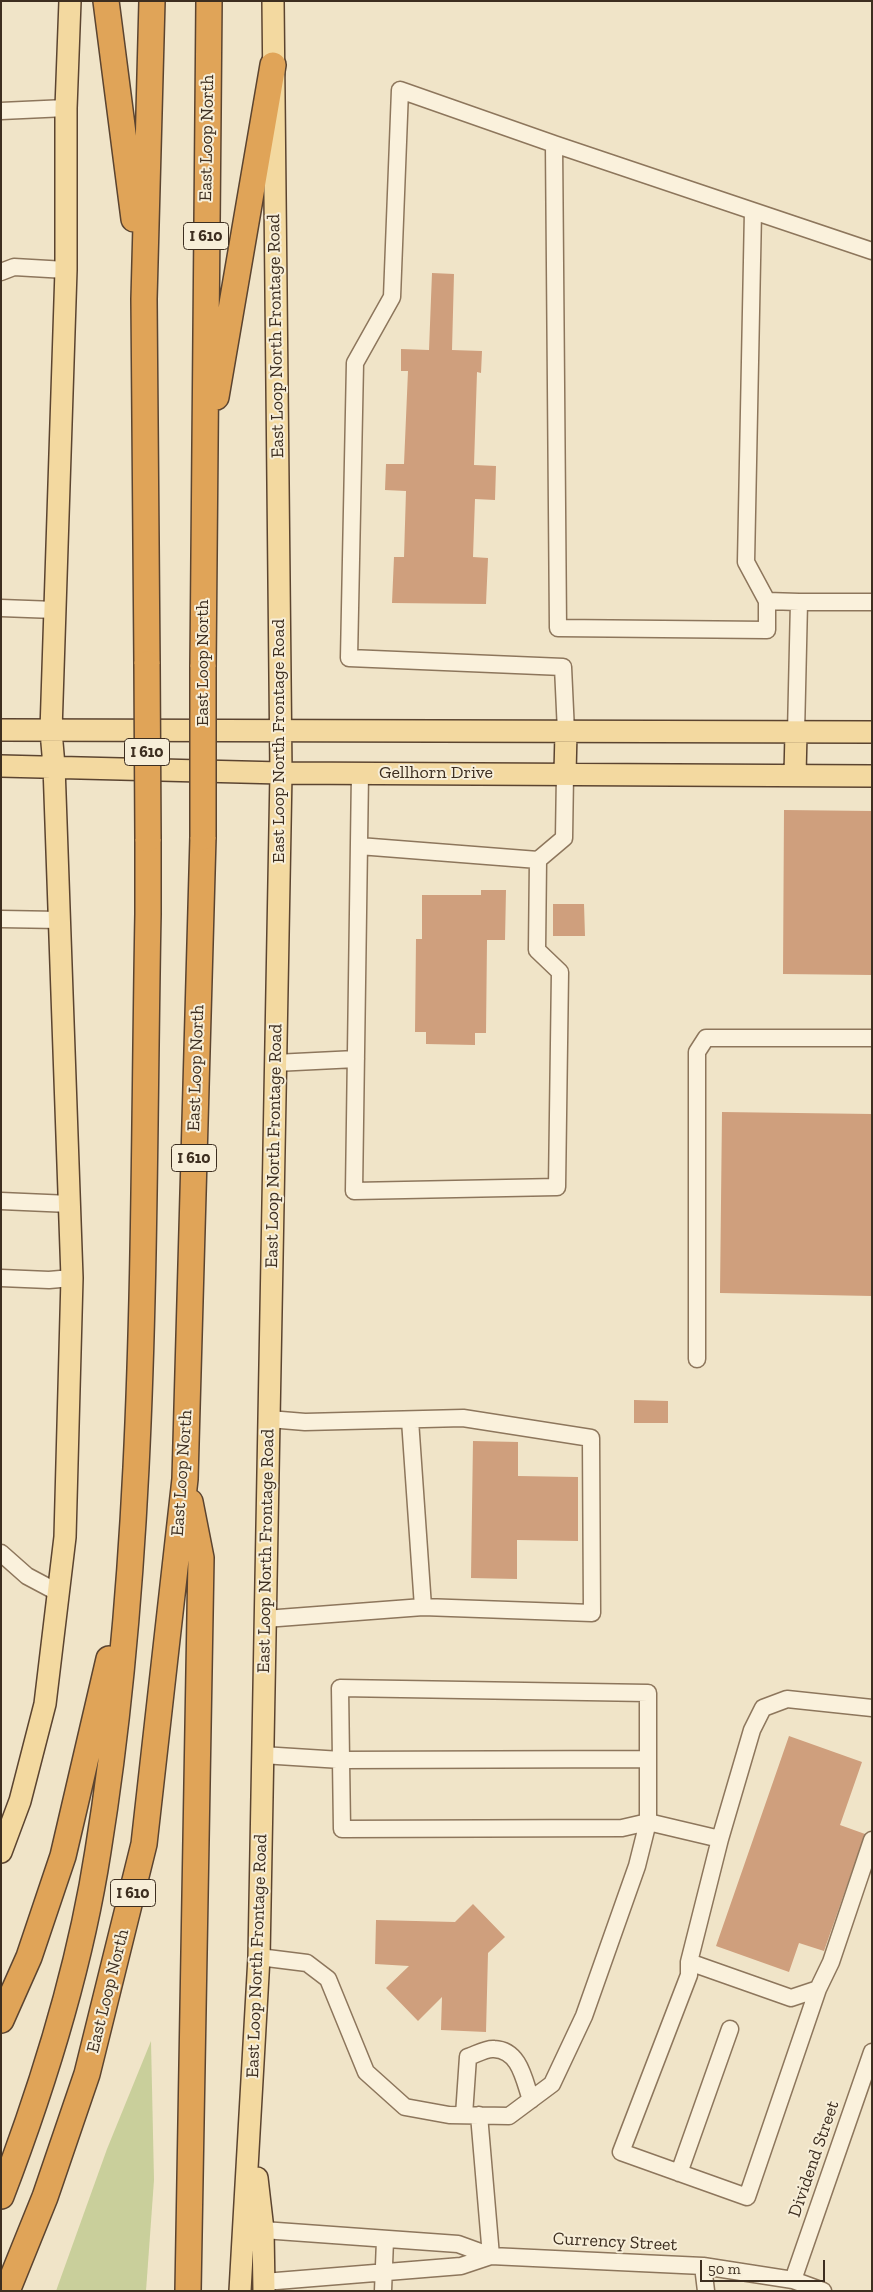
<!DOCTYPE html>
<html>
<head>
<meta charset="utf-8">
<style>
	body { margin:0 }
	#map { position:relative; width:873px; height:2292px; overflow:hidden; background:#f0e4c8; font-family:"Zilla Slab",serif }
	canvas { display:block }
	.frame { position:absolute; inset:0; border:2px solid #3d2e20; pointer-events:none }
	.scale { position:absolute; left:700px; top:2260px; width:125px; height:22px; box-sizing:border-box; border:2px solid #3d2e20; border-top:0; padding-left:6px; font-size:15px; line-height:18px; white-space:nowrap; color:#3d2e20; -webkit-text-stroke:4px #f7eed8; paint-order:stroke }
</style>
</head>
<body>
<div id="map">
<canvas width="873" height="2292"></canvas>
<div class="frame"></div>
<div class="scale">50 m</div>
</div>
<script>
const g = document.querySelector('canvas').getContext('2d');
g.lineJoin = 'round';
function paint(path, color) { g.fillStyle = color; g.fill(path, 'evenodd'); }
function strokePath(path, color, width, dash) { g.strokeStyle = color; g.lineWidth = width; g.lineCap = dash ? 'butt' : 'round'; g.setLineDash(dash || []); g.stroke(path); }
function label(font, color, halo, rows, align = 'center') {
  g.font = font + ' "Zilla Slab",serif'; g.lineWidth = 4; g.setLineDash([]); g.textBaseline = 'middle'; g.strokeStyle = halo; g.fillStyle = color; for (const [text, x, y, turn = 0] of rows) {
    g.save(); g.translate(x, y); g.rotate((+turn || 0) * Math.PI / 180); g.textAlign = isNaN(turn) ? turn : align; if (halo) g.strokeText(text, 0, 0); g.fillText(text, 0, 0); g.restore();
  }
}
paint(new Path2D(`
	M151 2041 154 2180 146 2291H56L107 2149Z`), '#c9cf9b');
paint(new Path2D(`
	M432 273 454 274 452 350 482 351 481 373 477 372 474 465 496 466 495 500 475 499 473 557 488 558 486 604 392 603 394 557H404L406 491 385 490 386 464H404L408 371H401V349L429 350Z
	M784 810 872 811V975L783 974Z
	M481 890H506L505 940H487L486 1033H475V1045L426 1044V1032H415L416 939H422V895H481Z
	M553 904H584L585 936H553Z
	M722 1112 872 1114V1296L720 1293Z
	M634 1400 668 1401V1423H634Z
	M473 1441 518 1442V1476L578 1477V1541L517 1540V1579L471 1578Z
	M789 1736 862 1762 840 1825 865 1834 824 1951 799 1943 789 1972 716 1946Z
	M473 1904 505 1937 488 1953 486 2032 441 2030 442 1997 418 2021 386 1988 409 1966 375 1964 376 1920 455 1922Z`), '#cf9f7d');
const minor = new Path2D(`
	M1 111 66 108
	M554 144 872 251
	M753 211 746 562 767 601
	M1 272 14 267 66 270
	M1 608 55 610
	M566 732 563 667 349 658 355 363 392 297 400 90 554 144 558 628 767 630V601L799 602
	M796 733 799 602H872
	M360 773 354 1191 557 1187 560 972 537 950 538 860 564 838 565 774
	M359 846 538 860
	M1 919 60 920
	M275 1063 356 1059
	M1 1201 70 1204
	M1 1278 49 1280 72 1278
	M697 1359V1052L706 1038H872
	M410 1420 423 1607
	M1 1553 27 1576 59 1593
	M265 1619 423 1607 592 1613 591 1438 463 1418 305 1422 269 1419
	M262 1755 341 1760 340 1688 648 1693V1822L622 1828 342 1829 341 1760 648 1759
	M720 1839 689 1962 791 1998 818 1989 831 1962 872 1840
	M259 1957 307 1963 328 1979 366 2072 405 2107 449 2115 509 2116 552 2084 584 2016 637 1866 648 1822 720 1839 752 1730 763 1708 787 1699 872 1708
	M689 1962V1975L621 2152 747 2197 818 1989
	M464 2115 468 2057C475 2055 486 2048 494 2049 520 2050 524 2080 531 2100
	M479 2115 491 2256
	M679 2173 730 2029
	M263 2230 458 2244 491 2256 703 2266 793 2280 823 2291
	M703 2266 706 2291
	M793 2280 872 2052
	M264 2282 461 2266 491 2256
	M383 2291 385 2240`);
const major = new Path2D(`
	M1 730 872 732
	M1 766 281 773 872 776
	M565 774 566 732
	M795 775 796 733
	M1 1852 20 1801 45 1704 65 1537 72 1278 54 766 51 731 66 270V108L70 1
	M257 2178 263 2230 264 2291
	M240 2291 259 1957 281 773 273 1`);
const highway = new Path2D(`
	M106 1 134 219
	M216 397 273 65
	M147 664 144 299 152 1
	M203 667 209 1
	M1 2020 29 1957 63 1856 109 1659
	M1 2196C43 2086 80 1968 98 1851 148 1542 142 1227 148 914V839
	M7 2291 45 2197 87 2074 144 1844 185 1479 203 837
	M188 2291 201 1558 190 1502`);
strokePath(minor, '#8d765c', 19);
strokePath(major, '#5b4430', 24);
strokePath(highway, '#5b4430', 28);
strokePath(minor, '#faf1dc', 16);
strokePath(major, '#f3d9a0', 21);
strokePath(highway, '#e0a458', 25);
const highwayBridge = new Path2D(`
	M147 664 148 839
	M203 837V667`);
strokePath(highwayBridge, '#5b4430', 28, []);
strokePath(highwayBridge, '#e0a458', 25);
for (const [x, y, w] of [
	[206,236,45],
	[147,752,45],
	[194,1158,45],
	[133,1893,45]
]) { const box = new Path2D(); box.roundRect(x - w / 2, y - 13.5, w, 27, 4); g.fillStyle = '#f7eed8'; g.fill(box); strokePath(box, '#3d2e20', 1); }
label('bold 16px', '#3d2e20', null, [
	["I 610",206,236],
	["I 610",147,752],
	["I 610",194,1158],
	["I 610",133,1893]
]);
label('18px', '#3d2e20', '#f7eed8', [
	["East Loop North",207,138,-89],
	["East Loop North Frontage Road",276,336,-91],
	["East Loop North",203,663,-90],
	["East Loop North Frontage Road",279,741,-90],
	["Gellhorn Drive",436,773],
	["East Loop North",196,1068,-88],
	["East Loop North Frontage Road",274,1146,-89],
	["East Loop North",182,1473,-86],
	["East Loop North Frontage Road",266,1551,-89],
	["East Loop North Frontage Road",257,1956,-88],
	["East Loop North",108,1991,-76],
	["Dividend Street",814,2159,-71],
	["Currency Street",615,2242,3]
]);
</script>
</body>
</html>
